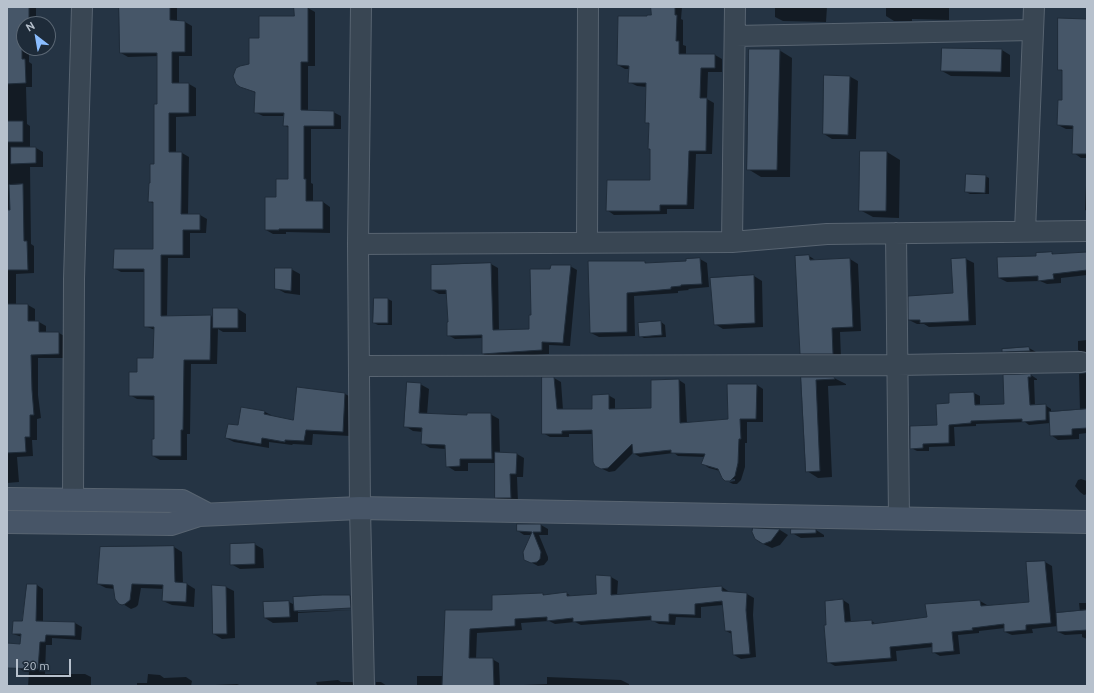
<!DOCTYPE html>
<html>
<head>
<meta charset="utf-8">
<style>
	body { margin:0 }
	#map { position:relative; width:1094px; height:693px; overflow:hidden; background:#253444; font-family:Ubuntu,sans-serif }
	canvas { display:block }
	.frame { position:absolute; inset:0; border:8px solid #b7c1cd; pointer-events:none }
	.north { position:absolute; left:16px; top:16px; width:40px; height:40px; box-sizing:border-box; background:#1e2b39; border:1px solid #5b6774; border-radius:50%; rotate:329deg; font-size:11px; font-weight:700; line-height:16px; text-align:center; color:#b7c1cd }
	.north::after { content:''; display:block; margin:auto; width:14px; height:18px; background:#8abdff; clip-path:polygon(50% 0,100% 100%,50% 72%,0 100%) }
	.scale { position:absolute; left:16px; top:659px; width:55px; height:18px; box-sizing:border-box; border:2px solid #b7c1cd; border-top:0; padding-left:5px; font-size:12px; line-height:14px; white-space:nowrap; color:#b7c1cd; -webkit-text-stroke:3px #1e2b39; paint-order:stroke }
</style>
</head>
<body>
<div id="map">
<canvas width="1094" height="693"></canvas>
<div class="frame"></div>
<div class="north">N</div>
<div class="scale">20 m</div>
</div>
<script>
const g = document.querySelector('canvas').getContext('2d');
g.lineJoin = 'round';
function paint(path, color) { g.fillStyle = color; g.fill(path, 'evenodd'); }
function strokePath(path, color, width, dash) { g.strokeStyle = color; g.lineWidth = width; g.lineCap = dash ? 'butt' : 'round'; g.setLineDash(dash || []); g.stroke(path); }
paint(new Path2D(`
	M7 7H36V24H24V48H29V62L32 64V87H26L27 124 30 126V148H36L43 152V167H30L31 244 34 246V273L16 274V305H28L35 309V322H39L46 326V333H59L66 337V358H38V395L41 418 37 419V440H32L33 456 17 457 19 482 7 483Z
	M120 7H177V21L185 22 192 26V56H179V84H189L196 88V116L176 117V153H182L189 157 188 215H200L207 219 206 233H190V258H168L167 317 211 316 214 318 238 309 246 314V332H223L218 329 217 364H191L190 434H187V460H160L153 456 155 440V400L137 399 130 395 138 373 154 359 155 330 145 326V272H121L114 268 154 250V204L149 201 151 184 155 165 158 105V56L128 57 121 53Z
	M652 7H682L681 19 683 20V45L686 46V55H715L722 59V72H708L707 99 714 103 712 154H696L694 209H667V214L614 215 607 210 650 181 651 150 649 149 650 124 646 122 647 87 637 86 629 82 630 69H625L618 65 648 17 652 16Z
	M775 7H827L826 22 783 21 775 17Z
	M886 7H949V20L912 19V21H894L886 16Z
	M295 8H308L315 12V66H308V112H333L341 116V129H311V183L313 184V202H323L330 207V233L286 232V234H273L266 230 289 180V128L284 125 285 116H263L255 112 256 93 240 86 260 39 295 17Z
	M1087 20V158H1081L1074 153V129H1066L1058 125 1063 101V72L1059 69Z
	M779 50 792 58 790 177H761L748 169Z
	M1002 50 1010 55V77L951 76 942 71Z
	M849 76 858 81 856 139H832L824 134Z
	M861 152H887L900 160 899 218 873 217 860 210Z
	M985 176 989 178V194H970L966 192Z
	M1086 186H1087V211L1085 210Z
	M1052 253 1055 255 1087 253V275L1061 278V283L1047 284 1040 281 1007 282 999 278 1037 257Z
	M809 256 817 261 850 259 858 264 861 331 840 332 841 358H809L801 353Z
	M700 259 707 263 709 287 688 289 689 290 678 291V293L634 296 635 336 599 337 591 333 644 262 649 264 687 261Z
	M966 259 974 263 976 325 929 327 924 324H917L909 320 954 293Z
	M491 264 498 268 499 331 530 330 532 316 570 266 577 270 570 346 549 345V354L490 358 483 354V338L455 339 448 335 449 322 447 294H439L432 290V266Z
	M291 269 300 274V295L285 293 276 288Z
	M754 276 762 281 763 327 723 329 715 324Z
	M375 299H388L392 301V325H378L374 323Z
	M661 322 665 325 666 337 644 338 640 336Z
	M1087 340V355L1078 350V341Z
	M1029 348 1036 352V355H1010L1003 351Z
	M1087 373V433L1079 434V439L1058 440 1051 435 1050 423 1029 425 1025 422 976 424V426L954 427 955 446 929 447V451H917L911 448 938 426 950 404 974 393 980 396V406L1005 405 1004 376 1031 375 1037 379V380H1034L1035 406 1045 405 1051 409V412L1080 411 1079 374Z
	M554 378 561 382 563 410H593L608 395 615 399V410L652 409 679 380 685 384 687 424 729 420 757 385 763 389V422H747V443H745V467L741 480 737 484H733L729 482 735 481V479L728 480V481L720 471 709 468 703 464 705 457 678 456 674 453 640 457 633 453 615 471 609 472 598 467 594 434H569V437H550L543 433Z
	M802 378H834L846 384V385L828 386 832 477 818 478 807 471Z
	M420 384 429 389 427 415 468 416 490 414 499 419 500 454H517L524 458 523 477H517L518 502H503L496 498V463H468V471H455L447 466 446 449 430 448 422 443 423 432 413 431 405 426Z
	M345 394 353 398 350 436 313 434 312 445 293 444 292 445 269 442V448L234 442 226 438 239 426 265 412 273 416 294 421Z
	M1081 479 1087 481V494L1084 495 1080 492 1075 486 1078 480Z
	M518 525H541L548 529V535H539L548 557V560L544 565 538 566 525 559 531 535H524L518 531Z
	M754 529 780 530 788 535 780 545 772 548 759 542 754 536Z
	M816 530 824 535V537L801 538 792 533Z
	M254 544 263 549 264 568 240 569 231 564Z
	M174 547 182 552 183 584H187L195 589 194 607 172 605 163 601 164 589 141 588 138 605 136 607 131 609 118 601 115 589 106 588 98 584 101 548Z
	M1045 562 1052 566 1056 614 1080 612 1079 603H1087V639L1082 637V634L1065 635 1058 632V626L1032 629 1033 633 1012 635 1005 632V628L979 631V633L958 635 960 654 940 656 933 652V647L896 651 897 661 835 666 828 662 827 626 843 600 849 604 851 623 871 621 878 625 928 618 980 601 987 605V607L1031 603Z
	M597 576 611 577 618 581 617 596 722 587 728 591 729 593 747 594 754 598 753 615 756 657 741 659 734 655 732 634 726 631 723 605 701 607V618L676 617 675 625 659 624 651 620 581 625 575 622 555 624 549 621 521 623 522 630 477 633 476 659H492L499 663 500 686 547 684V677L621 680 629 684V686H417V676H443L446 611H493L543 594 545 595 566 593 573 597 597 595Z
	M37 585 43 589V622L75 623 82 627 81 640 52 638V645H46L45 674H85L91 677V686H28L29 672H25L18 668 22 637 13 634 23 622Z
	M226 587 234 591 235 638 222 639 214 634Z
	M350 596 354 599V607L298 610V612L354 610 298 613V622L273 623 265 618 289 602 295 605 294 598Z
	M148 674 160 675 164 678 186 677 192 681 191 686H137V683H147Z
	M338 680 341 682H352L358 686H289L317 685 316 682Z
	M376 682H381L387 686H376Z
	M237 684 242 686H193Z`), '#0007');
const building = new Path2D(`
	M7 7H29V24H24V28H22V59H25L26 83 7 84Z
	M119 7H170V20L185 21V52H172V83H189V113H169V152H182L181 214H200V230H183V255H161V316L211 315 210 360H184L183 430H181V456H152V439H154V396H129V372H137V358H153L154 327H144V269H113L114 249H153V202H148L149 183H150V164H154V104H157V53H120Z
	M294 7H308V62H301V110L334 111V126H304V179H306V201H323V229H279V230H265V197H276V179H288V126H283L284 113H254L255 92 240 87 236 84 233 76 236 68 240 66 249 64V38H259V16H294Z
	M651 7H675V15H677L676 41H679V54H715V68H701L700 98H707L706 151H689L687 205H660V211H606L607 180H650V149H648L649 123H645L646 83H628L629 66 617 65 618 16H647V15H651Z
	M1058 18 1087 19V154H1072L1073 126 1057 125 1058 100H1062V70H1058Z
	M942 48 1002 49 1001 72 941 71Z
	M749 49H780L777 170H747Z
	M824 75 850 76 848 135 823 134Z
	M7 121H23V142H7Z
	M11 147H36V163L11 164Z
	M860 151H887L886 211H859Z
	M966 174 986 175 985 193 965 192Z
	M23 184 24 241H27L28 270H7V210H10L9 185Z
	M1052 252V254L1087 252V270L1053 274 1054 279 1038 281V276L998 278 997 257 1036 256V253Z
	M809 255 810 260 850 258 853 327 832 328 833 354H800L795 256Z
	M700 258 702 284 681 285V286L671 287V289L627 293V332L590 333 588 261H645V263L686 261V259Z
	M966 258 969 321 920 323V320H908V296L953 293 951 259Z
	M491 263 493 330 529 329V315H531L530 269H550L551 265H571L563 343 542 342V350L482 354V335L447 336V322H448L446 290H431V265Z
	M275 268H292L291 291 275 289Z
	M754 275 755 323 714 325 710 278Z
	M374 298H388V323H373Z
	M7 304H28V321H39V332H59V354L31 355 32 390 34 415H30V437H25L26 452 7 453Z
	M213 308H238V328H213Z
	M661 321 662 335 639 337 638 323Z
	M1029 347 1030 351 1002 352V349Z
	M1031 374V377H1028L1030 405 1046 404V420L1022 422V419L971 421V423L949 425V443L923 444V448L910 449V426L937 425 936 404 949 403V393L974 392 975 405 1004 404 1003 375Z
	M542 377H554L557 409H592V395L609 394V409L651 408V380L679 379 680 423 728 419 727 384H757L756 419H740L741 439H739L738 463 735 476 730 481H725L722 478 718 469 701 464 705 454 671 453V450L633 454 632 444 608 468 601 469 595 466 593 462 592 430 562 431V434H542Z
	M801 377H834L835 379 816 380 820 471 806 472Z
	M407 382 421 383 419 413 467 415V413H491L492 459H460V466L446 467 445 445 421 444 422 428 404 427Z
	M297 387 345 393 343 432 306 430 304 441 285 440V442L262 438 261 444 225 438 228 424 238 425 241 407 265 411 264 414 293 420Z
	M1087 409V428L1072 429V435L1050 436 1049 412Z
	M495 452 517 453 516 474H510L511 498H495Z
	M517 524H541V532H533L541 552 540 559 537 562 531 563 524 560 523 552 532 532 517 531Z
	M753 528 779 529H780L771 541 763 544 755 539 752 532Z
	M791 529H816V533L791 534Z
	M255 543V564L230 565V544Z
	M174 546 175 582 187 583 186 602 162 601 163 585 132 584 130 600 125 604 122 605 119 604 115 599 113 585 97 584 100 547Z
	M1045 561 1051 623 1026 625V630L1004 632V624L972 628 973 630 952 632 954 651 932 653V643L890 647 891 658 827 663 824 625H826L825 601 843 599 845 622 872 620V624L927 617 925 604 980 600 981 606 1029 602 1026 562Z
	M596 575 611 576V595L722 586V591L747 593 746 610 750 654 733 655 731 631H725L722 601 695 604V615L669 614V622L651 621V616L573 622V618L547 621V617L515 619V626L470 629 469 658H493L494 686H442L445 610H492V595L543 593V595L567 592V596L596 594Z
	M27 584H37L36 621 75 622V636L46 635 45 642H40L38 669 7 668V643L20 644 21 634H12L13 621H22Z
	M212 585 226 586 227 634H213Z
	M323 595H350L351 608 294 611 293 597Z
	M289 601 290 617 264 618 263 602Z
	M1087 610V630L1057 632 1056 613Z`);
paint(building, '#465668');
strokePath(building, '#202d3b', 1);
const street = new Path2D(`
	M361 7 358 244 360 508 364 686
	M735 36 1033 30
	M1025 231 1034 7
	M896 233 899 519
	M587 242 588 7
	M732 242 735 7
	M358 244 732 242 827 234 1087 231
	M359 366 897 365 1081 362
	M73 499 74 279 82 7`);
const secondary = new Path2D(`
	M7 499 182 501 205 513
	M199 515 360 508 1087 522
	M7 522 171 524 205 513`);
strokePath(street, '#586471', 22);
strokePath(secondary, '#586471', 24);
strokePath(street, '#394653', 20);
strokePath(secondary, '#475567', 22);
</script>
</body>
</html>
